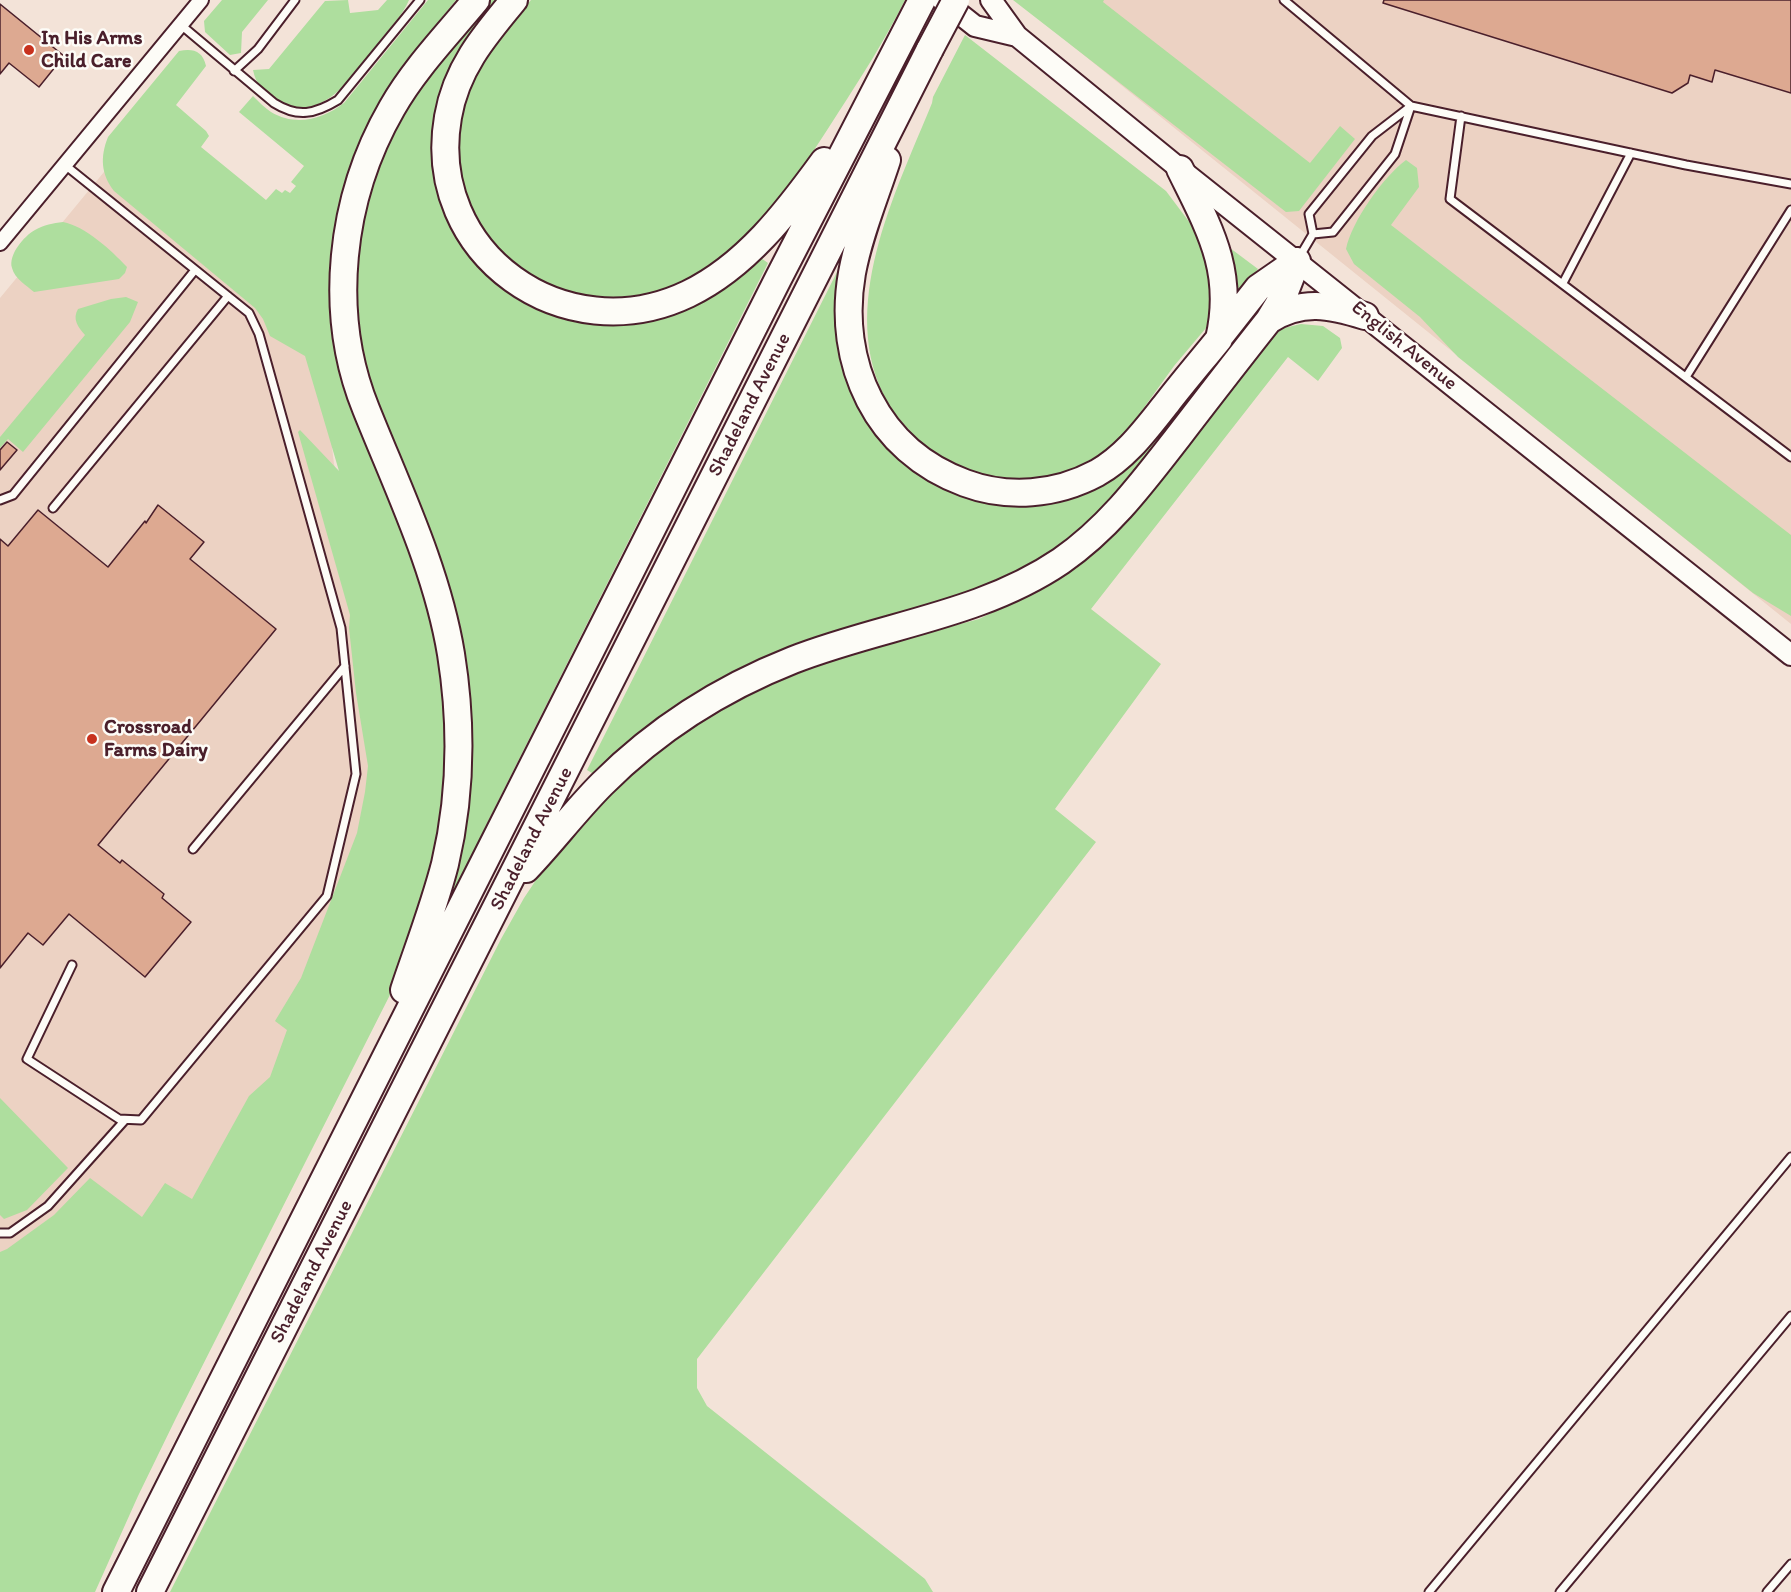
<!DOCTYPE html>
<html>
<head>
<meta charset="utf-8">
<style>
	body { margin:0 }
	canvas { display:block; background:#f3e3d8 }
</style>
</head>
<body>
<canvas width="1791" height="1592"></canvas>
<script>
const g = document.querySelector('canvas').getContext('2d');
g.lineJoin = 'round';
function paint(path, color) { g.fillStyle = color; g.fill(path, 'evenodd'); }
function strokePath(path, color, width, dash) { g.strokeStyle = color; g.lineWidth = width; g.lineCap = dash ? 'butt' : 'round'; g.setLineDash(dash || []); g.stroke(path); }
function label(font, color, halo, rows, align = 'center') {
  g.font = font + ' Itim,sans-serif'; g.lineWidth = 5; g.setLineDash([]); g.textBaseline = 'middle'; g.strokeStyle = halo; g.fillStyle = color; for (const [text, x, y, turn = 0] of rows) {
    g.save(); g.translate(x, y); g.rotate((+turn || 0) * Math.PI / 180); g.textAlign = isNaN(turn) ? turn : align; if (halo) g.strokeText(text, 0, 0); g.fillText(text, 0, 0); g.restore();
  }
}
paint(new Path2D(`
	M1086 0H1791V624L1070 44 1088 19Z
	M118 155 317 318 334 464 390 669 394 823 141 1392 0 1267V298Z`), '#ecd2c3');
paint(new Path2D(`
	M222 0H268L242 32 241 53 230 55 205 32 204 21Z
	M348 0 350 13 378 10 387 0H409C403 15 389 29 379 42 354 74 321 130 274 98 262 90 256 84 253 70L269 69 325 1Z
	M428 0H456L401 68 389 90 335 258 406 537 432 612 446 689 447 783 435 859 398 979 176 1418 138 1496 95 1592H0V1252L7 1249 54 1215 90 1178 142 1217 165 1183 192 1199 249 1096 270 1077 287 1030 275 1021 301 978 357 833 365 792 368 766 356 693 349 628 350 615 298 432 300 430 339 471 305 356 270 336 263 319 255 308 114 191C101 174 100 157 108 137L179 51C193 48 203 51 206 66L176 105 206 131 209 136 201 147 266 200 276 189 282 193 285 190 290 193 296 186 291 182 304 166 239 112 253 96C258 101 265 108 271 112 296 127 323 119 344 103Z
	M491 0H502L441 101 434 140 435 174 484 267 513 294 559 314 602 323 758 256 768 263 484 829 489 833 458 893 446 888 467 748 352 334 354 241 390 128 419 87Z
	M531 0H905C885 40 862 76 838 113 802 169 756 244 697 275 619 317 531 299 481 225 471 211 461 194 458 176 457 168 458 158 457 149 457 139 455 127 457 118 458 111 462 103 465 97 470 85 474 70 481 59 496 39 514 20 531 0Z
	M1013 0H1104L1103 2 1310 163 1340 126 1355 139 1299 211 1286 212Z
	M965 35 1166 191 1202 239 1212 264V313L1206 328 1174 366 1130 427 1116 442 1099 457 1079 469 1059 476 1033 481H1002L973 474 952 466 906 436 911 432C903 423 894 414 888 403 835 309 896 192 932 103L933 97Z
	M1406 160 1417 168 1419 187 1391 225 1791 535V616L1753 593 1458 357 1420 317 1354 264 1346 249C1352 221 1383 177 1406 160Z
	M63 222C85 226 111 250 127 267L125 273 119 279 34 292C26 285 15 279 12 268 8 255 24 236 35 230 44 225 53 223 63 222Z
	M1222 242 1258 269 1233 301Z
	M841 264 860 406 1011 503 1156 433 1160 435 1106 512 1022 576 844 637 597 776 587 770Z
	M126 297 138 302 130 322 23 452 8 439 0 448V437L85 335C78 327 72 319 78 309L111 299Z
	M1301 324 1323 326 1340 338 1342 348 1318 381 1288 357 1091 609 1161 664 1055 809 1096 842 697 1359V1388L707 1406 925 1579 933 1592H170L501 939 524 898 546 865 580 823 650 754 727 703 772 683 859 651 979 619 1035 591 1250 365 1280 329Z
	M0 1098 68 1168 27 1210 4 1219 0 1215Z`), '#aede9e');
const building = new Path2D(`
	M1384 0H1791V93L1715 70 1712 82 1690 75 1688 83 1672 93 1383 3Z
	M0 4 64 56 39 87 9 63 0 74Z
	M7 442 17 450 0 470V450Z
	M158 505 204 542 190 559 276 629 98 845 120 863 122 860 164 894 162 898 191 922 145 977 69 914 43 945 28 933 0 968V539L8 546 38 510 108 567 145 521 146 523Z`);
paint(building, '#dda991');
strokePath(building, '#4a1f2b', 1.5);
const lane = new Path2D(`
	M1284 0 1411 106 1686 165 1791 184
	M181 25 274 103C298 118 315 114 338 100L420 0
	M234 71 258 49 295 0
	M1461 116 1450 199 1791 457
	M65 165 249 313 259 334 341 628 356 774 327 896 141 1120 119 1119 27 1059 72 965
	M1300 256 1313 234 1309 214 1372 136 1411 106 1395 154 1333 232 1313 234
	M1563 283 1631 153
	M1686 377 1791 210
	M0 500 13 495 195 270
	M53 508 228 296
	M193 849 345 666
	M0 1233H10L48 1206 125 1120
	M1429 1592 1791 1157
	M1560 1592 1791 1316
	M1767 1592 1791 1564`);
const street = new Path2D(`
	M0 243 201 0`);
const secondary = new Path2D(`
	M942 0 975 26 1017 36
	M991 0 1017 36 1180 169 1791 655`);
const highway = new Path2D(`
	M514 0C484 36 456 69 448 117 424 254 565 353 688 294 746 266 787 212 824 161
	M887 160C875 197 859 235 852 273 836 363 877 451 965 483 1008 499 1056 495 1097 473 1127 456 1146 429 1167 403 1184 381 1202 360 1219 339 1235 271 1209 228 1180 169
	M1269 320C1302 299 1330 305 1365 316
	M1221 335 1258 288 1297 261
	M526 869C552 842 575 811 602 784 656 730 722 688 793 660 882 625 980 616 1061 561 1109 528 1143 482 1178 437 1208 398 1238 359 1269 320L1283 297 1297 261
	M404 990C418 948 434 907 445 864 461 796 462 723 451 654 437 569 398 489 366 409 327 313 340 198 392 108 414 69 447 35 476 0
	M116 1592 778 279 922 0
	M150 1592 930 49`);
strokePath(lane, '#4a1f2b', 11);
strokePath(street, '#4a1f2b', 18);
strokePath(secondary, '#4a1f2b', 24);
strokePath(highway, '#4a1f2b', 30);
strokePath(lane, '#fdfcf7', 7);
strokePath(street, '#fdfcf7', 14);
strokePath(secondary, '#fdfcf7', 20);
strokePath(highway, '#fdfcf7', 26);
const highwayBridge = new Path2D(`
	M930 49 956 0`);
strokePath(highwayBridge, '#4a1f2b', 30, []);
strokePath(highwayBridge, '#fdfcf7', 26);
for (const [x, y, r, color] of [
	[29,50,6,"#c8321e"],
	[92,739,6,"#c8321e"]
]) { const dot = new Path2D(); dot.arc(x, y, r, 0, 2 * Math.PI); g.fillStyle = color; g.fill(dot); strokePath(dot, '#fdfcf7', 2); }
label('bold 20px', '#4a1f2b', '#fdfcf7', [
	["In His Arms",41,39],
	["Child Care",41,62],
	["Crossroad",104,728],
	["Farms Dairy",104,751]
], 'left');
label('20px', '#4a1f2b', '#fdfcf7', [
	["English Avenue",1404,346,39],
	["Shadeland Avenue",750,405,-63],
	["Shadeland Avenue",532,839,-63],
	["Shadeland Avenue",312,1272,-63]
]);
</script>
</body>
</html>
